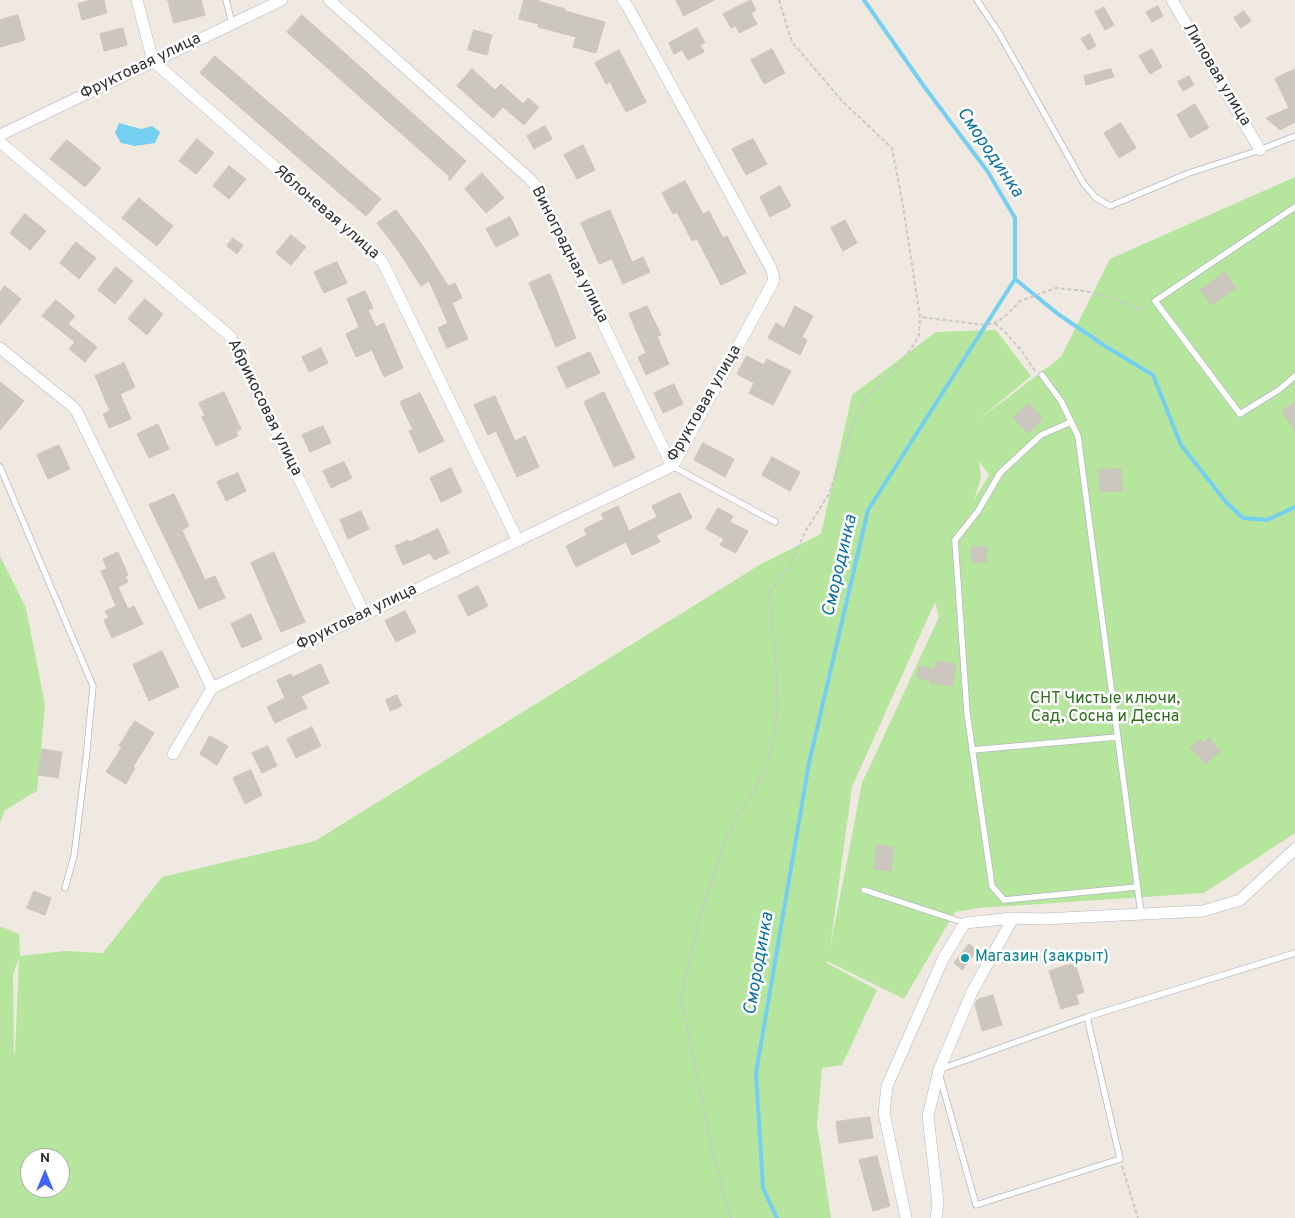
<!DOCTYPE html>
<html>
<head>
<meta charset="utf-8">
<style>
	body { margin:0 }
	#map { position:relative; width:1295px; height:1218px; overflow:hidden; background:#efe9e1; font-family:Overpass,sans-serif }
	canvas { display:block }
	.north { position:absolute; left:20px; top:1148px; width:50px; height:50px; box-sizing:border-box; background:#fff; border:1px solid #ababab; border-radius:50%; rotate:0deg; font-size:14px; font-weight:700; line-height:20px; text-align:center; color:#2e2e2e }
	.north::after { content:''; display:block; margin:auto; width:18px; height:22px; background:#4264fb; clip-path:polygon(50% 0,100% 100%,50% 72%,0 100%) }
</style>
</head>
<body>
<div id="map">
<canvas width="1295" height="1218"></canvas>
<div class="north">N</div>
</div>
<script>
const g = document.querySelector('canvas').getContext('2d');
g.lineJoin = 'round';
function paint(path, color) { g.fillStyle = color; g.fill(path, 'evenodd'); }
function strokePath(path, color, width, dash) { g.strokeStyle = color; g.lineWidth = width; g.lineCap = dash ? 'butt' : 'round'; g.setLineDash(dash || []); g.stroke(path); }
function label(font, color, halo, rows, align = 'center') {
  g.font = font + ' Overpass,sans-serif'; g.lineWidth = 5; g.setLineDash([]); g.textBaseline = 'middle'; g.strokeStyle = halo; g.fillStyle = color; for (const [text, x, y, turn = 0] of rows) {
    g.save(); g.translate(x, y); g.rotate((+turn || 0) * Math.PI / 180); g.textAlign = isNaN(turn) ? turn : align; if (halo) g.strokeText(text, 0, 0); g.fillText(text, 0, 0); g.restore();
  }
}
paint(new Path2D(`
	M1295 177V833L1204 893 979 908 955 912 904 999 827 961V963L877 990 842 1065 822 1068 817 1124 831 1218H0V926L19 934 20 956 65 951 103 953 162 877 315 841 761 564 821 534 852 395 936 332 996 330 1031 376 977 421 1061 357 1110 259ZM979 461 989 475 974 500 981 478ZM935 602 939 617 862 783 830 948 852 787ZM19 958 15 1053H14L13 974ZM30 1158H60V1188H30Z
	M0 556 26 608 45 705 37 791 5 810 0 823Z`), '#b6e59e');
paint(new Path2D(`
	M119 123 141 129 152 126 160 132 155 143 135 146 121 143 115 133Z`), '#75cff0');
strokePath(new Path2D(`
	M1015 279 1058 314 1105 346 1153 375 1181 445 1226 502 1243 518 1267 520 1295 507
	M777 1218 763 1188 756 1073 809 763 868 510 1015 279V218L988 172 923 85 864 0`), '#75cff0', 4);
const building = new Path2D(`
	M92 0H104L107 13 82 20 78 4Z
	M168 0H201L205 15 174 23Z
	M524 0H539L538 1 565 9V11L605 22 596 53 573 47 576 37 538 27 539 24 519 19Z
	M676 0H714L684 16Z
	M751 0 756 10 751 13 757 24 739 33 736 26 731 28 723 14Z
	M1158 6 1163 16 1152 22 1146 12Z
	M1104 7 1114 25 1105 30 1095 12Z
	M1244 11 1251 21 1241 28 1234 18Z
	M18 15 25 40 0 47V20Z
	M302 15 466 161 449 181V176L287 32Z
	M123 28 127 45 104 51 100 34Z
	M697 28 705 43 700 45 704 52 688 60 682 50 674 54 669 43Z
	M474 30 492 35 487 55 468 50Z
	M1090 34 1096 46 1088 50 1081 39Z
	M772 49 785 73 764 84 751 60Z
	M1152 49 1162 67 1150 74 1139 56Z
	M619 50 646 102 626 112 610 82 606 84 595 63Z
	M215 56 381 199 366 216 200 73Z
	M472 69 495 90 501 84 523 104 528 98 539 107 524 125 503 107 493 118 457 86Z
	M1111 69 1114 77 1086 85 1084 76Z
	M1295 69V122L1280 130 1266 118 1289 108 1275 79Z
	M1189 76 1194 85 1183 91 1178 82Z
	M1195 104 1209 128 1190 138 1177 115Z
	M1121 123 1136 148 1119 158 1104 133Z
	M545 126 552 139 534 149 527 136Z
	M197 139 214 153 196 174 179 161Z
	M753 139 767 164 746 175 732 149Z
	M67 140 101 168 85 187 50 159Z
	M583 145 595 170 577 179 564 155Z
	M229 166 246 179 229 199 213 186Z
	M482 173 504 198 486 213 465 189Z
	M685 181 703 214 709 211 723 238 727 236 746 273 721 285 697 239 692 241 677 212 673 214 662 193Z
	M780 186 791 206 770 217 760 197Z
	M139 198 173 226 157 246 122 218Z
	M396 210 423 246 448 286 455 283 462 298 452 303 468 339 447 348 438 328 448 323 429 281 421 286 397 249 377 223Z
	M610 210 632 262 643 257 650 272 623 284 612 259 599 264 581 223Z
	M25 214 46 231 30 250 10 233Z
	M510 217 519 235 496 247 486 229Z
	M845 220 857 243 843 251 831 228Z
	M291 235 306 247 291 265 276 253Z
	M233 238 243 245 237 254 227 246Z
	M76 242 96 258 79 279 60 263Z
	M337 262 347 283 324 293 314 272Z
	M116 267 133 281 115 304 98 290Z
	M1225 272 1236 288 1211 305 1200 290Z
	M550 274 576 338 556 347 529 283Z
	M5 286 21 299 0 325V292Z
	M365 291 373 308 368 310 376 327 384 323 403 368 384 377 372 350 356 357 346 334 359 327 347 299Z
	M145 299 163 314 147 335 128 319Z
	M56 300 75 316 68 324 97 347 85 362 69 349 75 342 42 316Z
	M647 306 661 335 657 336 669 364 646 375 638 357 646 353 629 314Z
	M795 306 813 316 802 337 807 340 800 355 768 338 776 323 784 328Z
	M321 348 328 363 309 372 302 357Z
	M590 352 600 373 567 388 557 367Z
	M747 356 764 365 767 359 791 371 773 405 749 393 754 383 737 374Z
	M124 363 135 387 120 394 131 419 109 428 103 414 110 411 95 376Z
	M0 382 24 401 0 430Z
	M674 384 683 404 663 413 654 393Z
	M224 392 241 429 236 432 238 436 216 446 202 417 205 416 199 403Z
	M604 392 635 458 614 467 584 402Z
	M420 393 444 441 419 453 409 431 413 430 400 402Z
	M495 396 515 441 525 436 539 467 517 477 496 431 488 435 474 405Z
	M1029 403 1043 419 1028 433 1013 418Z
	M1295 403V431L1282 411Z
	M158 424 169 449 149 458 137 434Z
	M323 426 331 443 310 452 302 435Z
	M703 443 734 459 725 477 694 460Z
	M59 445 70 469 48 479 37 455Z
	M772 457 800 472 790 491 762 475Z
	M344 462 352 478 331 488 323 471Z
	M451 468 462 492 441 502 430 478Z
	M1121 469 1122 491 1100 492 1098 470Z
	M238 473 246 491 226 501 217 482Z
	M680 493 692 518 656 535 660 542 632 555 626 542 576 567 566 546 587 535 584 529 604 519 601 514 618 506 629 531 657 517 652 506Z
	M174 494 189 526 182 530 205 580 215 576 225 598 199 609 149 505Z
	M718 508 733 516 730 522 748 531 736 553 720 545 724 539 706 529Z
	M361 511 369 529 348 539 340 520Z
	M438 529 449 553 434 560 430 553 403 565 395 546 408 540 409 542Z
	M972 546 987 547 986 562H972Z
	M118 552 128 575 125 576 128 582 118 587 128 609 134 606 143 624 112 638 104 620 109 618 105 611 116 606 101 571 107 569 103 559Z
	M274 552 305 622 281 632 251 563Z
	M478 586 488 606 468 616 458 596Z
	M405 611 416 632 396 642 385 621Z
	M251 614 262 639 242 648 231 624Z
	M162 651 179 687 149 701 133 665Z
	M936 661 956 664 952 686 930 683 931 680 917 678 919 666 935 669Z
	M321 664 329 683 301 696 307 708 275 723 267 707 285 698 277 680 291 674 292 677Z
	M397 695 402 706 390 711 386 700Z
	M135 721 154 733 133 767 135 768 126 784 106 772 122 747 119 746Z
	M312 727 321 746 296 758 287 739Z
	M210 736 228 746 217 765 200 754Z
	M1209 738 1220 751 1206 764 1190 748 1200 739 1204 743Z
	M268 746 277 766 262 773 252 753Z
	M42 749 62 752 58 778 38 775Z
	M251 770 262 795 245 804 233 778Z
	M877 845 894 847 891 871 874 869Z
	M34 891 51 898 45 915 27 908Z
	M969 944 977 950 962 970 954 963Z
	M1075 963 1084 992 1076 995 1079 1004 1061 1009 1049 971Z
	M993 995 1002 1025 982 1031 975 1005 977 1000Z
	M870 1117 873 1138 839 1143 836 1122Z
	M877 1156 890 1206 873 1211 859 1160Z`);
paint(building, '#cbc7bf');
strokePath(building, '#cbc5ba', 1);
const service = new Path2D(`
	M226 0 232 23
	M977 0 999 33 1084 184 1096 198 1110 206 1189 173 1260 150 1295 136
	M1295 207 1155 301 1240 414 1280 389 1295 376
	M1042 375 1061 401 1078 436 1141 914
	M1071 422 1041 435 1000 473 978 511 955 540 967 713 992 886 1004 900 1137 887
	M672 466 775 522
	M0 467 93 686 86 759 74 856 65 888
	M972 750 1118 737
	M864 890 965 923
	M941 1069 1087 1017 1295 953
	M940 1077 976 1205 1120 1159 1087 1017`);
const minor = new Path2D(`
	M137 0 153 61 379 258 383 263 518 541
	M329 0 530 179 538 189 672 466
	M1172 0 1260 150
	M0 135 282 0
	M0 142 230 336 365 615
	M0 348 72 406 77 412 212 688
	M173 754 212 688 666 469 675 462 773 282 774 277 771 268 628 7 623 0
	M906 1218 884 1113 887 1086 944 957 965 923 1013 918 1042 919 1203 911 1240 900 1295 849
	M936 1218 938 1203 928 1116 939 1070 972 992 1013 918`);
strokePath(service, '#b4b7c1', 7);
strokePath(minor, '#b4b7c1', 12);
strokePath(new Path2D(`
	M779 0 792 42 842 101 892 148 903 206 920 317 985 325 995 323 1008 314 1020 301 1056 288 1085 291 1114 298 1139 310 1147 305
	M995 323 1007 334 1021 350 1035 371
	M1122 1166 1138 1218
	M731 1218 713 1154 681 997 701 913 728 834 767 769 776 725 777 681 770 593 791 563 805 532 829 494 856 415 869 395 897 367 915 343 919 335 920 317`), '#c9c9c9', 2, [4, 2.5]);
strokePath(service, '#fff', 5.5);
strokePath(minor, '#fff', 11);
for (const [x, y, r, color] of [
	[965,958,5,"#0f9aa8"]
]) { const dot = new Path2D(); dot.arc(x, y, r, 0, 2 * Math.PI); g.fillStyle = color; g.fill(dot); strokePath(dot, '#fff', 2); }
label('16px', '#2e2e2e', '#fff', [
	["Фруктовая улица",141,67,-26],
	["Липовая улица",1216,75,59],
	["Яблоневая улица",326,213,41],
	["Виноградная улица",569,255,63],
	["Фруктовая улица",705,404,-60],
	["Абрикосовая улица",264,408,64],
	["Фруктовая улица",357,618,-26]
]);
label('16px', '#2c6e1b', '#fff', [
	["СНТ Чистые ключи,",1105,700],
	["Сад, Сосна и Десна",1105,718]
]);
label('16px', '#0d838f', '#fff', [
	["Магазин (закрыт)",975,958]
], 'left');
label('italic 18px', '#0d6fa3', '#fff', [
	["Смородинка",989,153,56],
	["Смородинка",841,566,-77],
	["Смородинка",760,964,-80]
]);
</script>
</body>
</html>
